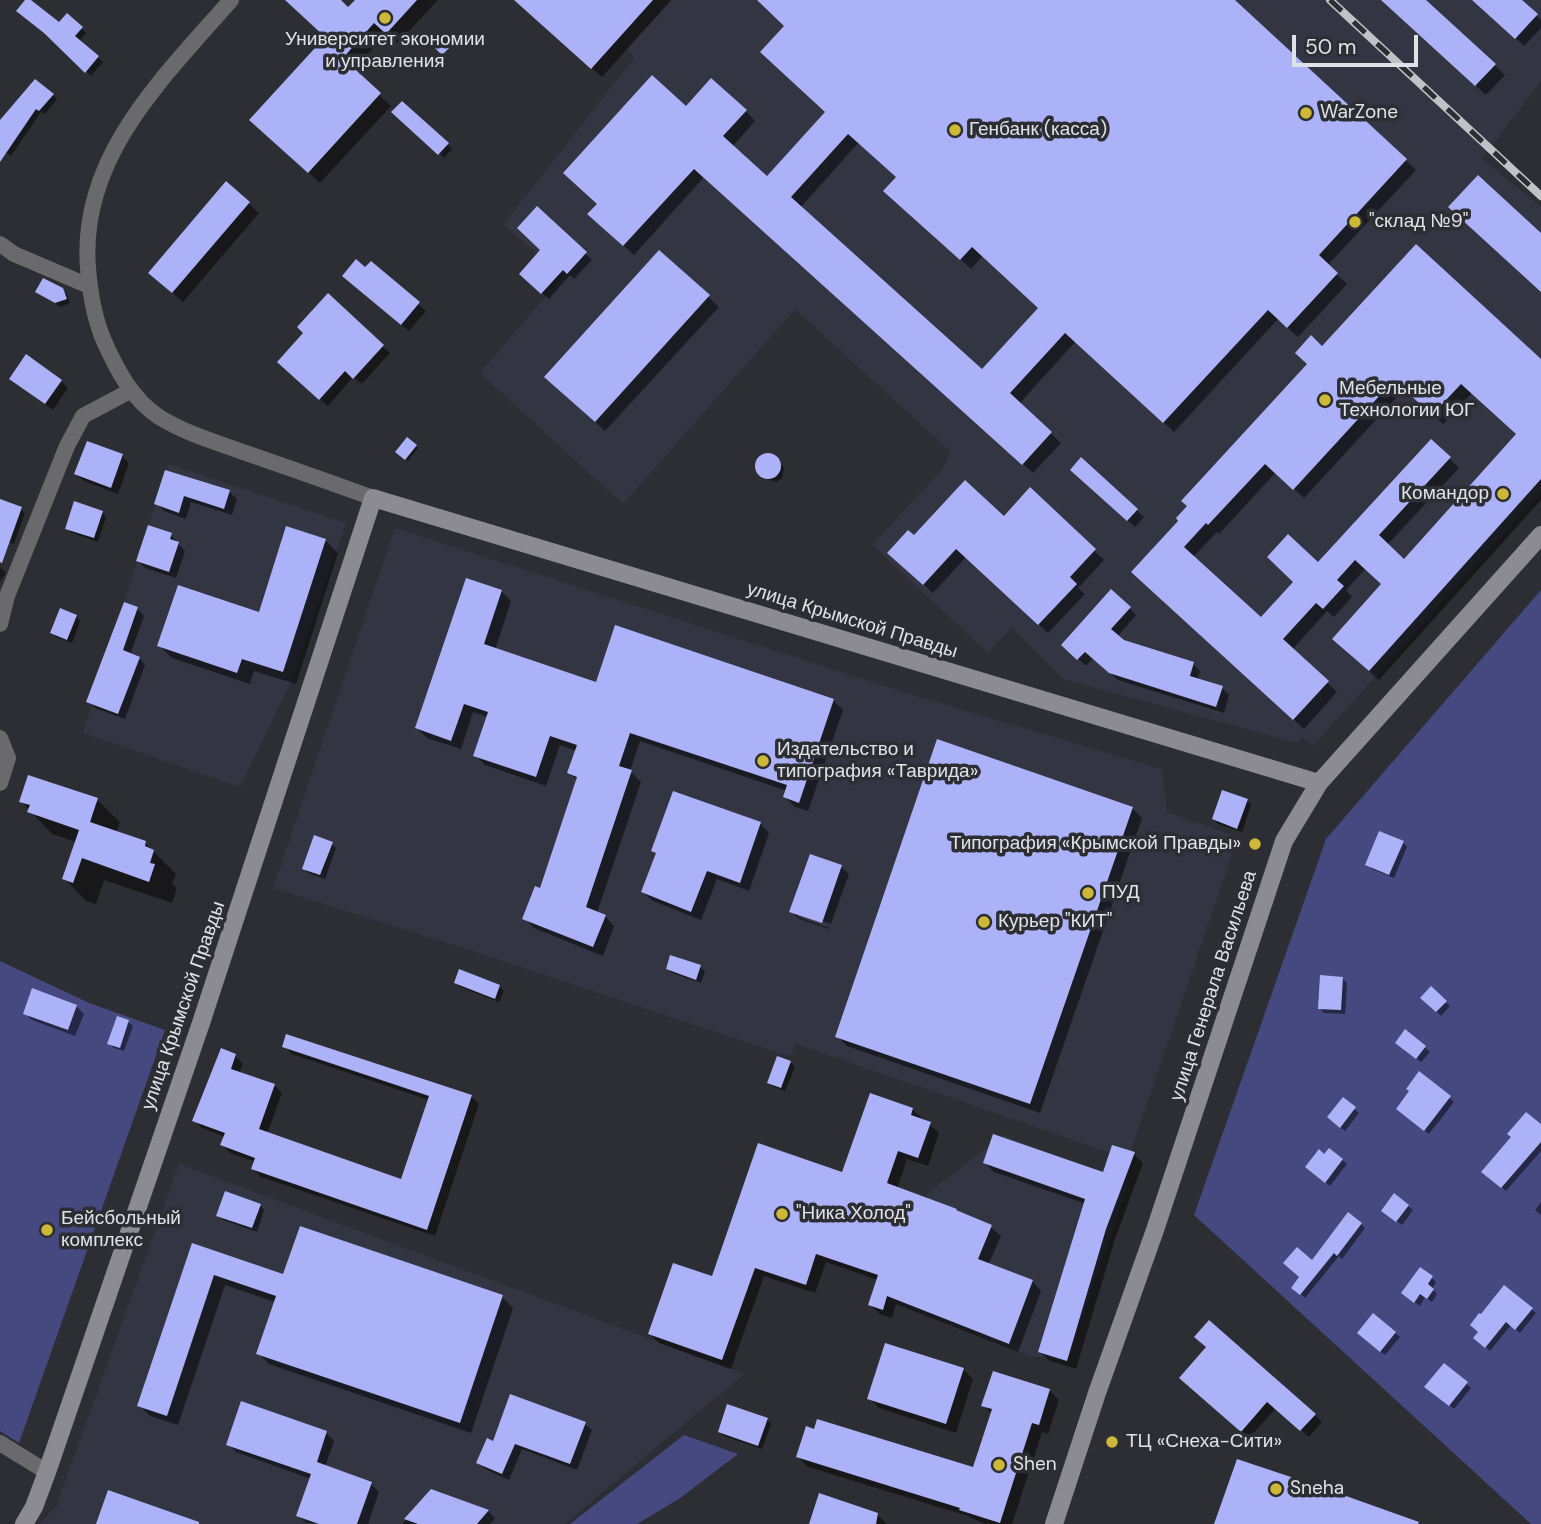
<!DOCTYPE html>
<html>
<head>
<meta charset="utf-8">
<style>
	body { margin:0 }
	#map { position:relative; width:1541px; height:1524px; overflow:hidden; background:#2d2e34; font-family:"DM Sans",sans-serif }
	canvas { display:block }
	.scale { position:absolute; left:1292px; top:35px; width:126px; height:32px; box-sizing:border-box; border:4px solid #e1e2e6; border-top:0; padding-left:9px; font-size:21px; line-height:24px; white-space:nowrap; color:#e1e2e6; -webkit-text-stroke:5px #2d2e34; paint-order:stroke }
</style>
</head>
<body>
<div id="map">
<canvas width="1541" height="1524"></canvas>
<div class="scale">50 m</div>
</div>
<script>
const g = document.querySelector('canvas').getContext('2d');
g.lineJoin = 'round';
function paint(path, color) { g.fillStyle = color; g.fill(path, 'evenodd'); }
function strokePath(path, color, width, dash) { g.strokeStyle = color; g.lineWidth = width; g.lineCap = dash ? 'butt' : 'round'; g.setLineDash(dash || []); g.stroke(path); }
function label(font, color, halo, rows, align = 'center') {
  g.font = font + ' "DM Sans",sans-serif'; g.lineWidth = 7; g.setLineDash([]); g.textBaseline = 'middle'; g.strokeStyle = halo; g.fillStyle = color; for (const [text, x, y, turn = 0] of rows) {
    g.save(); g.translate(x, y); g.rotate((+turn || 0) * Math.PI / 180); g.textAlign = isNaN(turn) ? turn : align; if (halo) g.strokeText(text, 0, 0); g.fillText(text, 0, 0); g.restore();
  }
}
paint(new Path2D(`
	M672 0H1541V81L1482 159 1541 207V491L1313 746 1303 737 1297 743 1063 679 1012 628 988 653 872 545 941 471 951 452 795 309 623 504 480 373 564 275 503 225 634 58 627 49Z
	M168 464 346 523 292 680 240 787 83 733Z
	M395 528 906 693 1161 769 1167 812 1238 837 1128 1159 796 1044 790 1057 479 953 273 888Z
	M1003 1135 1128 1183 1067 1361 1026 1355 890 1300 928 1193Z
	M179 1164 744 1374 565 1524H39L56 1507Z`), '#343542');
paint(new Path2D(`
	M1541 590V1524H1531L1194 1215 1326 839Z
	M0 961 89 1003 165 1030 19 1443 0 1431Z
	M684 1435 738 1454 679 1499 637 1524H570Z`), '#464980');
paint(new Path2D(`
	M27 0 59 25 67 16 86 33 79 41 103 62 91 76 51 37Z
	M286 0H338L349 9 357 0H438L398 43 387 32 353 70 391 106 320 183 262 130 327 37Z
	M515 0H671L602 77Z
	M759 0H1232L1416 170 1327 266 1347 284 1298 337 1278 319 1174 432 1076 341 1019 404 1061 443 1033 473 704 177 634 255 600 224 686 108 746 111 755 121 732 147 768 179 827 113 786 26ZM859 142 898 177 896 200 971 269 983 256 1040 308 982 372 800 208Z
	M1383 0H1423L1505 75 1486 95Z
	M1474 0H1520L1541 20V28L1524 46Z
	M53 95 57 99 45 114 41 112 11 156 0 148V123Z
	M402 103 452 149 444 158 393 112Z
	M226 184 259 213 183 302 160 282Z
	M537 209 592 260 574 279 570 275 549 299 528 280 542 250Z
	M660 252 719 307 605 431 556 386Z
	M371 263 426 311 409 331 352 283Z
	M62 289 67 294 70 303 61 307 37 292Z
	M328 296 390 353 362 384 353 377 328 406 286 369Z
	M1322 348 1541 361V500L1379 680 1344 649 1383 584 1366 568 1346 590 1352 597 1334 617 1327 611 1292 650 1337 692 1304 729 1143 582 1181 521ZM1405 388 1443 424 1472 393 1518 435 1404 561 1387 545 1459 468 1449 458 1318 564 1261 619 1193 557 1217 532 1219 534 1276 472 1304 498Z
	M11 378 61 381 68 388 53 410Z
	M408 440 418 448 408 461 397 452Z
	M764 455 775 457 784 468 782 478 777 482 766 479 757 467 759 460Z
	M122 456 129 463 118 494 84 481 76 474Z
	M1081 460 1144 517 1135 527 1080 477Z
	M167 472 229 492 237 499 232 515 191 502 186 519 164 511 156 503Z
	M1030 490 1104 560 1078 588 1085 594 1048 633 966 557 933 593 899 562 914 537 1004 518Z
	M0 501 21 509 25 513 14 544 0 539Z
	M102 512 106 517 98 542 72 533 67 528Z
	M171 535 185 551 176 578 145 568 138 561Z
	M325 540 338 553 296 684 254 671 250 684 172 658 159 645 260 614Z
	M0 567 6 573 0 581Z
	M501 591 511 601 495 650 597 684 833 700 843 710 808 811 795 807 785 797 787 791 640 741 630 771 641 782 597 913 605 916 614 926 603 956 534 928 524 918 541 890 578 781 569 773 577 751 560 745 546 786 485 765 475 755 488 717 473 712 461 749 427 738 417 728Z
	M1129 608 1136 615 1117 637 1123 642 1193 664 1200 671 1198 679 1222 688 1229 695 1224 713 1118 680 1093 658 1086 666 1063 645Z
	M137 609 144 616 130 655 139 658 145 665 125 719 95 708 89 701Z
	M76 616 80 621 72 643 56 637 52 633Z
	M97 800 120 822 116 833 145 843 176 874 172 884 177 888 172 903 104 880 96 904 86 901 64 878 76 842 52 834 21 801Z
	M1247 800 1251 805 1242 832 1218 824 1214 819Z
	M1132 808 1142 818 1040 1113 847 1046 837 1036Z
	M760 823 769 833 749 891 717 879 701 920 653 901 643 892 658 855 653 851Z
	M1403 842 1407 847 1394 878 1372 869 1367 864Z
	M332 844 336 848 325 879 308 873 304 868Z
	M841 867 849 874 829 929 799 919 791 911ZM798 913 831 924 829 928 798 917Z
	M700 967 705 971 701 983 672 973 668 969Z
	M1342 978 1347 983 1345 1014 1324 1013 1320 1008Z
	M456 983 499 986 504 991 499 1002 460 987Z
	M1431 989 1450 1006 1441 1016 1422 998Z
	M76 1006 84 1014 75 1036 32 1020 25 1013Z
	M128 1022 133 1026 124 1051 114 1048 109 1043Z
	M1406 1032 1430 1052 1421 1062 1402 1047Z
	M284 1046 471 1096 479 1104 435 1236 261 1177 253 1169 256 1162 230 1153 222 1145 225 1137 202 1128 194 1120 222 1050 235 1056 243 1064 239 1073 274 1085 282 1093 267 1134 402 1181 429 1100 292 1054Z
	M790 1062 795 1067 785 1091 774 1087 769 1082Z
	M1419 1074 1454 1102 1429 1134 1402 1113Z
	M1343 1100 1359 1113 1345 1131 1334 1122Z
	M912 1109 939 1133 928 1166 907 1159 897 1189 991 1227 1001 1236 988 1265 1032 1281 1041 1291 1018 1352 896 1304 892 1318 880 1314 870 1305 878 1280 826 1262 815 1293 764 1276 731 1369 659 1343 650 1334 713 1279 843 1174Z
	M1541 1127V1151L1506 1191 1488 1176Z
	M1134 1154 1143 1163 1115 1239 1076 1369 1050 1361 1040 1352 1086 1204 994 1172 985 1163 1104 1174Z
	M1324 1156 1342 1160 1347 1164 1330 1186 1312 1171Z
	M1541 1202V1215L1535 1210Z
	M260 1205 264 1210 257 1232 223 1220 218 1216Z
	M1408 1206 1413 1210 1402 1225 1388 1215Z
	M1361 1224 1365 1228 1342 1259 1339 1256 1305 1298 1298 1292 1312 1262Z
	M193 1245 284 1276 502 1297 513 1308 471 1433 269 1364 258 1353 275 1302 225 1285 178 1425 150 1416 139 1405Z
	M1432 1278 1436 1282 1432 1289 1437 1294 1432 1302 1425 1297 1420 1306 1408 1298Z
	M1531 1309 1536 1313 1520 1333 1511 1325 1490 1351 1480 1342V1332Z
	M1374 1315 1400 1337 1385 1355 1363 1338Z
	M1444 1365 1471 1388 1454 1409 1431 1391Z
	M963 1369 973 1379 956 1433 879 1408 869 1398Z
	M1182 1378 1315 1415 1322 1422 1309 1437 1276 1408 1249 1438Z
	M1049 1390 1059 1400 1048 1434 1042 1432 1012 1524H985L968 1516 808 1467 798 1457 974 1469 992 1414 983 1405Z
	M767 1419 771 1424 762 1449 724 1436 720 1431Z
	M585 1424 592 1430 577 1470 522 1449 509 1480 485 1469 478 1463 494 1443Z
	M326 1433 334 1441 325 1467 371 1484 379 1492 368 1524 306 1523 298 1515 311 1479 236 1452 228 1444Z
	M431 1491 488 1511 495 1518 490 1524H402Z
	M878 1515 887 1524H811Z`), '#0007');
paint(new Path2D(`
	M25 0H31L59 22 67 13 83 27 75 36 99 56 85 73 44 33 16 11Z
	M285 0H341L348 7 355 0H417L386 34 374 23 343 58 381 93 308 173 249 120 325 37Z
	M514 0H653L591 69Z
	M757 0H1235L1407 159 1319 255 1338 273 1287 328 1268 310 1163 423 1065 333 1010 393 1052 432 1022 465 694 169 623 246 587 214 597 204 563 173 652 75 686 106 711 78 747 110 723 136 767 176 825 112 760 52 784 26ZM848 134 896 177 883 191 960 260 972 247 1038 308 982 369 791 197Z
	M1381 0H1426L1496 64 1475 86Z
	M1472 0H1522L1538 14 1515 39Z
	M440 35 451 46 442 55 431 44Z
	M35 79 54 94 39 111 36 109 0 162V120Z
	M402 101 449 143 438 155 391 112Z
	M1478 175 1541 233V292L1448 207Z
	M226 181 250 202 172 293 148 273Z
	M537 206 587 252 567 274 563 270 541 294 519 274 540 250 517 228Z
	M1416 244 1541 359V479L1369 671 1332 639 1381 584 1355 560 1337 580 1344 586 1323 609 1316 603 1283 639 1329 681 1293 720 1131 572 1178 521 1176 518 1187 506 1181 501 1307 364 1295 353 1311 335 1322 346ZM1394 380 1432 415 1461 384 1516 434 1404 559 1379 535 1451 457 1431 439 1318 562 1288 534 1267 557 1293 582 1261 617 1184 547 1206 523 1208 525 1265 464 1293 490Z
	M659 250 710 295 595 422 544 377Z
	M356 259 365 267 371 261 420 302 401 325 342 276Z
	M43 278 63 288 67 299 55 303 35 292Z
	M328 293 384 345 353 379 345 371 319 400 277 362 303 333 297 327Z
	M26 354 62 380 45 404 9 379Z
	M407 437 417 445 405 460 395 452Z
	M87 441 123 454 111 488 74 474Z
	M755 466a13 13 0 1 1 26 0a13 13 0 1 1-26 0Z
	M1081 457 1138 509 1127 521 1070 470Z
	M165 470 230 490 224 509 184 496 179 513 154 504Z
	M965 480 1004 516 1030 487 1096 549 1070 577 1077 584 1038 625 956 549 923 585 887 553 908 530 914 535Z
	M0 499 22 507 2 563 0 562Z
	M74 501 103 511 94 538 65 529Z
	M148 525 172 533 170 539 179 542 169 572 136 561Z
	M286 526 326 539 283 672 242 659 237 673 157 646 178 585 259 612Z
	M466 578 502 590 484 644 596 682 615 625 834 699 799 803 783 797 787 785 630 733 619 766 632 770 586 907 606 915 593 947 522 919 535 886 540 888 577 777 567 773 577 745 550 736 536 777 473 756 488 712 464 704 451 741 415 728Z
	M1111 589 1131 607 1111 629 1124 640 1194 662 1190 676 1223 686 1216 707 1109 673 1085 652 1077 660 1061 645Z
	M124 602 138 607 123 650 140 657 118 714 86 702Z
	M60 608 77 615 67 640 50 633Z
	M937 739 1133 807 1030 1104 835 1037Z
	M28 775 98 798 90 822 146 841 145 846 154 850 150 863 155 864 149 882 82 858 73 883 62 879 79 830 27 812 30 805 19 802Z
	M1222 790 1248 799 1237 829 1212 819Z
	M673 791 761 822 740 883 707 871 691 912 641 892 656 853 651 851Z
	M1379 831 1404 841 1389 875 1365 865Z
	M314 835 333 842 320 875 302 869Z
	M810 854 842 865 822 923 789 912Z
	M670 955 701 965 696 980 666 969Z
	M459 969 500 985 495 999 454 983Z
	M1320 975 1343 977 1341 1010 1318 1009Z
	M1431 986 1447 1001 1436 1012 1420 998Z
	M32 988 77 1005 68 1030 23 1014Z
	M117 1016 129 1020 120 1048 107 1044Z
	M1405 1029 1426 1046 1416 1059 1395 1043Z
	M286 1034 472 1095 427 1230 251 1169 255 1158 220 1145 225 1133 192 1121 221 1048 236 1054 231 1069 275 1084 259 1129 401 1179 429 1096 282 1047Z
	M777 1056 791 1061 781 1088 767 1083Z
	M1419 1071 1451 1096 1424 1131 1396 1109 1409 1091 1406 1089Z
	M870 1093 913 1108 911 1115 931 1122 918 1158 898 1151 887 1183 957 1209 956 1210 992 1225 978 1259 1033 1280 1009 1344 887 1296 883 1310 868 1305 878 1275 816 1254 806 1285 755 1268 722 1360 648 1334 673 1263 712 1276 758 1143 842 1172Z
	M1343 1097 1356 1107 1340 1128 1327 1117Z
	M1526 1112 1541 1124V1142L1501 1188 1481 1172 1511 1137 1507 1134Z
	M993 1134 1103 1172 1112 1145 1135 1152 1106 1229 1067 1361 1038 1352 1085 1199 983 1163Z
	M1329 1148 1343 1159 1325 1183 1305 1167 1319 1149 1324 1154Z
	M225 1191 261 1204 252 1228 216 1216Z
	M1394 1193 1409 1205 1396 1222 1381 1211Z
	M1348 1212 1362 1223 1337 1256 1334 1253 1300 1295 1291 1288 1299 1277 1283 1263 1297 1247 1312 1260Z
	M300 1226 503 1295 460 1423 256 1354 276 1296 214 1275 167 1416 137 1406 192 1243 283 1274Z
	M1420 1267 1433 1276 1428 1284 1434 1289 1427 1299 1420 1294 1414 1303 1401 1293Z
	M1504 1285 1533 1308 1515 1330 1506 1322 1485 1348 1473 1338 1478 1332 1470 1325 1479 1313 1481 1314Z
	M1373 1313 1396 1332 1380 1352 1357 1333Z
	M1209 1320 1316 1414 1300 1431 1267 1402 1241 1432 1179 1378 1206 1347 1194 1337Z
	M885 1343 964 1368 946 1424 867 1399Z
	M1444 1363 1468 1382 1449 1406 1424 1387Z
	M993 1371 1050 1389 1039 1425 1032 1423 1000 1523 959 1510 960 1508 796 1457 806 1426 814 1429 817 1419 973 1467 992 1409 981 1406Z
	M510 1394 586 1422 570 1464 515 1444 502 1474 476 1463 487 1438 493 1441Z
	M241 1401 327 1431 317 1462 372 1482 357 1524H319L296 1516 311 1474 226 1445Z
	M727 1404 768 1418 758 1446 718 1432Z
	M1237 1459 1318 1486 1419 1522 1418 1524H1214Z
	M431 1489 489 1510 477 1524H418L404 1519Z
	M108 1490 199 1522V1524H96Z
	M819 1493 878 1513 876 1524H809Z`), '#abb2f7');
strokePath(new Path2D(`
	M231 0C163 78 79 157 88 268 90 293 94 318 104 341 117 370 132 399 159 417 185 433 215 442 243 452 286 467 330 482 373 498
	M0 244 14 254 89 286
	M0 624 7 596 67 446 83 416 130 391
	M0 738 8 758 0 783
	M0 1443 47 1472`), '#6a6a6d', 16);
strokePath(new Path2D(`
	M24 1524 34 1507 47 1472 201 1023 373 498 1319 783
	M1054 1524 1097 1393 1155 1230 1284 841 1319 783 1541 535`), '#8b8b91', 18);
const rail = new Path2D(`
	M1330 0 1541 196`);
strokePath(rail, '#c1c2c6', 8);
strokePath(rail, '#2d2e34', 5, [16]);
for (const [x, y, r, color] of [
	[385,18,7,"#ceb837"],
	[1306,113,7,"#ceb837"],
	[955,130,7,"#ceb837"],
	[1355,222,7,"#ceb837"],
	[1325,400,7,"#ceb837"],
	[1503,494,7,"#ceb837"],
	[763,761,7,"#ceb837"],
	[1255,844,7,"#ceb837"],
	[1088,893,7,"#ceb837"],
	[984,922,7,"#ceb837"],
	[782,1214,7,"#ceb837"],
	[47,1230,7,"#ceb837"],
	[1112,1442,7,"#ceb837"],
	[999,1465,7,"#ceb837"],
	[1276,1489,7,"#ceb837"]
]) { const dot = new Path2D(); dot.arc(x, y, r, 0, 2 * Math.PI); g.fillStyle = color; g.fill(dot); strokePath(dot, '#2d2e34', 2.5); }
label('19px', '#e1e2e6', '#2d2e34', [
	["Университет экономии",385,40,"center"],
	["и управления",385,62,"center"],
	["WarZone",1320,113],
	["Генбанк (касса)",969,130],
	["\"склад №9\"",1369,222],
	["Мебельные",1339,389],
	["Технологии ЮГ",1339,411],
	["Командор",1489,494,"right"],
	["Издательство и",777,750],
	["типография «Таврида»",777,772],
	["Типография «Крымской Правды»",1241,844,"right"],
	["ПУД",1102,893],
	["Курьер \"КИТ\"",998,922],
	["\"Ника Холод\"",796,1214],
	["Бейсбольный",61,1219],
	["комплекс",61,1241],
	["ТЦ «Снеха-Сити»",1126,1442],
	["Shen",1013,1465],
	["Sneha",1290,1489]
], 'left');
label('19px', '#e1e2e6', '#2d2e34', [
	["улица Крымской Правды",852,621,17],
	["улица Генерала Васильева",1214,986,-72],
	["улица Крымской Правды",184,1006,-71]
]);
</script>
</body>
</html>
